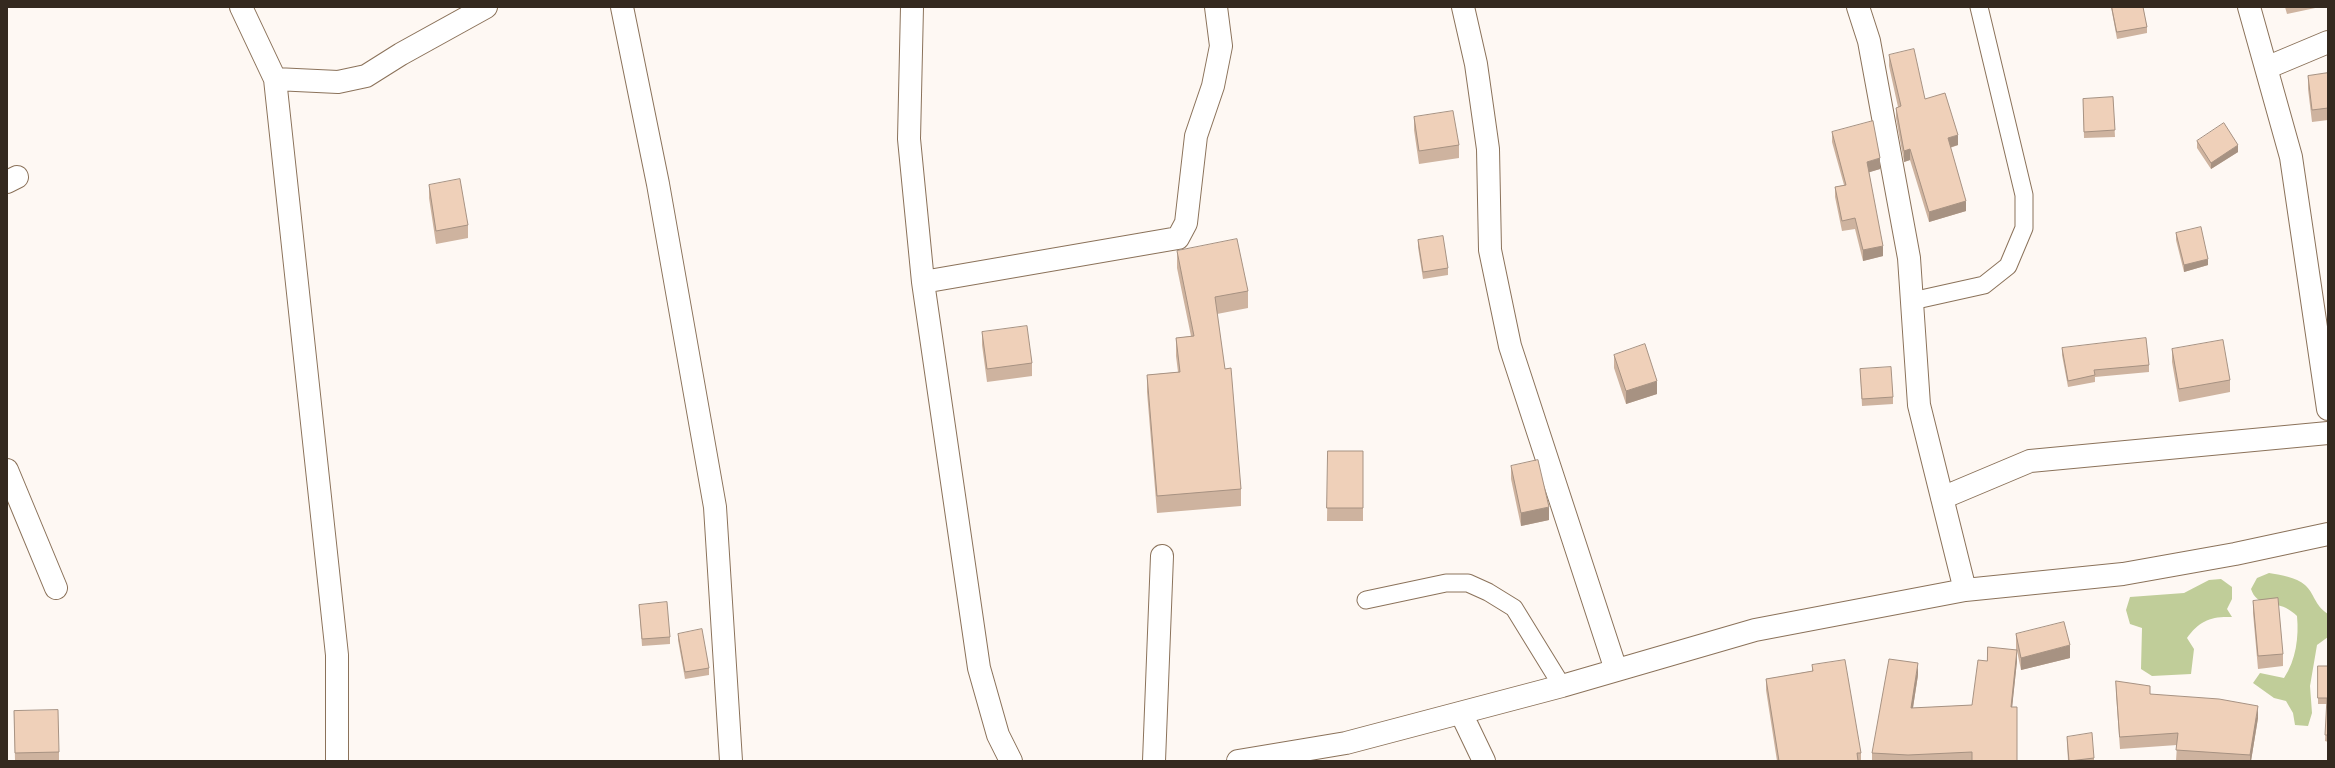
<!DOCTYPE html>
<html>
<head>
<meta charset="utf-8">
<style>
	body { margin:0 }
	#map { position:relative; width:2335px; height:768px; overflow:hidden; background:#fef8f3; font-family:"Public Sans",sans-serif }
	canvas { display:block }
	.frame { position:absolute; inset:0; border:8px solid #34291f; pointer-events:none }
</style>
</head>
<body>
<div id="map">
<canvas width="2335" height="768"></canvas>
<div class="frame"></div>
</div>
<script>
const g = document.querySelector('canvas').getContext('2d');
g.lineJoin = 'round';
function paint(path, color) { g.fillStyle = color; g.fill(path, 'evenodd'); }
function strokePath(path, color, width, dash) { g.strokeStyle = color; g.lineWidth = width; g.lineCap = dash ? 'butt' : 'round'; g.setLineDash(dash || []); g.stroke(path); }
paint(new Path2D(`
	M2269 573C2280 575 2296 577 2305 585 2315 594 2314 605 2328 614V637L2317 645 2310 686 2312 713 2308 726 2295 725 2293 713 2286 701 2274 698 2253 683 2260 673 2284 678C2296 660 2299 637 2297 616 2294 613 2290 610 2286 608 2272 601 2257 607 2251 589L2257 578Z
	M2221 579 2232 587V599L2227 609 2232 617C2211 616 2199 621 2187 638L2194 649 2191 674 2152 676 2141 669 2142 628 2130 624 2126 610 2130 597 2184 593 2209 580Z`), '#c0cd99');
const service = new Path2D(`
	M1912 301 1984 285 2008 266 2024 228V195L1979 7
	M1366 600 1446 583H1468L1488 592 1514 608 1562 686`);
const minor = new Path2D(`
	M241 7 275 79 337 655V761
	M622 7 658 184 715 507 731 761
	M912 7 909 139 923 282 979 668 998 735 1011 761
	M1463 7 1476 64 1488 149 1490 250 1510 346 1616 670
	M1858 7 1869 41 1909 258 1919 405 1965 590
	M2249 7 2291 157 2328 409
	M2266 68 2328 42
	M275 79 338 82 366 76 401 54 486 7
	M7 182 17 177
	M923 282 1178 238 1186 223 1196 136 1213 86 1221 46 1216 7
	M7 470 56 588
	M1942 498 2030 461 2328 433
	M1461 713 1484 761
	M1154 761 1162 556
	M1238 761 1346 743 1562 686 1755 630 1965 590 2123 574 2235 554 2328 534`);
strokePath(service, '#8b725a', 19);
strokePath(minor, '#8b725a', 24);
strokePath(service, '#fff', 17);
strokePath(minor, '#fff', 22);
paint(new Path2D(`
	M2111 7H2143L2147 27V33L2117 39Z
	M2285 7H2320L2287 14Z
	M1889 55 1925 99 1958 145 1950 148 1966 211 1929 222 1910 160 1904 162 1896 118V108L1898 107 1889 66Z
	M2328 73V120L2312 122 2308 89V76Z
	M2113 97 2115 137 2084 138 2083 99Z
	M1414 117 1459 145V158L1419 164 1414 130Z
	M1832 132 1880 169 1869 172 1883 256 1863 261 1855 229 1842 231 1835 197V187L1844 185 1832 142Z
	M2197 141 2238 152 2211 169 2197 148Z
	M429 185 468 225V238L436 244 429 198Z
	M2176 233 2208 265 2184 272 2176 240Z
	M1418 240 1448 268V275L1423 279 1418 247Z
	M1177 251 1248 291V308L1217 314 1241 489V506L1157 513 1147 392V375L1178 372 1176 356V338L1191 336 1177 268Z
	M982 332 1032 363V376L987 382 982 345Z
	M2062 348 2149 365V372L2095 377V382L2068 387 2062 355Z
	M2172 349 2230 380V392L2179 402 2172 362Z
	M1614 355 1657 394 1626 404 1614 368Z
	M1860 369 1893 397V404L1862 406Z
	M1328 451H1363V521H1327Z
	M1511 466 1549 520 1521 526 1511 479Z
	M2253 601 2283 654V666L2258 669 2253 613Z
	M639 605 670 637V644L642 646Z
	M678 634 709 668V675L685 679 678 640Z
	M2016 634 2070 658 2021 670 2017 651V661L2012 707 2017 761H1872V753L1918 675 1913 708 1972 705 1987 661 2016 650Z
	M1812 665 1861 753V761H1777L1766 690V679L1812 671Z
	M2318 666H2328V742L2325 741 2327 704H2318Z
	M2116 681 2150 694 2258 718 2251 761H2176L2177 745 2120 749 2116 693Z
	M14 711 59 752V761H15Z
	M2067 737 2094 758V761H2068L2067 743Z`), '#ceb39f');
paint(new Path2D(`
	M1958 135V145L1948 148V138Z
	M2238 145V152L2211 169V163Z
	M1910 149V160L1904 162V151Z
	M1880 158V169L1867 173V162Z
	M1966 201V211L1929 222V212Z
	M1883 246V256L1863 261V250Z
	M2208 259V265L2184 272V265Z
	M1657 381V394L1626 404V391Z
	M1549 507V520L1521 526V513Z
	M2070 645V658L2021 670V658Z
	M2017 650V661L2011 718V707Z
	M1918 663V675L1911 720V708Z
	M2258 706V718L2251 761H2250V755Z`), '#a79282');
const building = new Path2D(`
	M2112 7H2143L2147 27 2117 32Z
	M1914 49 1925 99 1945 93 1958 135 1948 138 1966 201 1929 212 1910 149 1904 151 1896 108 1901 106 1889 55Z
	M2328 73V108L2312 110 2308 76Z
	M2113 97 2115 130 2084 132 2083 99Z
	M1453 111 1459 145 1419 151 1414 117Z
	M1873 121 1880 158 1867 162 1883 246 1863 250 1855 218 1842 221 1835 187 1846 185 1832 132Z
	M2224 123 2238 145 2211 163 2197 141Z
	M460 179 468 225 436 231 429 185Z
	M2201 227 2208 259 2184 265 2176 233Z
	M1443 236 1448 268 1423 272 1418 240Z
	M1237 239 1248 291 1215 297 1225 369 1231 368 1241 489 1157 496 1147 375 1180 372 1176 338 1194 336 1177 251Z
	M1027 326 1032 363 987 369 982 332Z
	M2146 338 2149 365 2094 370 2095 375 2068 381 2062 348Z
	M2223 340 2230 380 2179 389 2172 349Z
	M1645 344 1657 381 1626 391 1614 355Z
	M1891 367 1893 397 1862 399 1860 369Z
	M1328 451H1363V508H1327Z
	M1538 460 1549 507 1521 513 1511 466Z
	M2278 598 2283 654 2258 656 2253 601Z
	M667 602 670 637 642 639 639 605Z
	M2064 622 2070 645 2021 658 2016 634Z
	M702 629 709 668 685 672 678 634Z
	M1988 647 2017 650 2011 707H2017V761H1972V752L1908 755 1872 753 1889 659 1918 663 1911 708 1972 705 1978 660 1987 661Z
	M1845 660 1861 753H1857L1858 761H1779L1766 679 1813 671 1812 665Z
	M2318 666H2328V735H2325L2327 698H2318Z
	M2116 681 2150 686V694L2219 699 2258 706 2250 755 2176 750 2178 733 2120 737Z
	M58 710 59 752 15 753 14 711Z
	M2092 733 2094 758 2069 761 2067 737Z`);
paint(building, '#efd0b9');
strokePath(building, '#a79282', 1);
</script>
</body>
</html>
